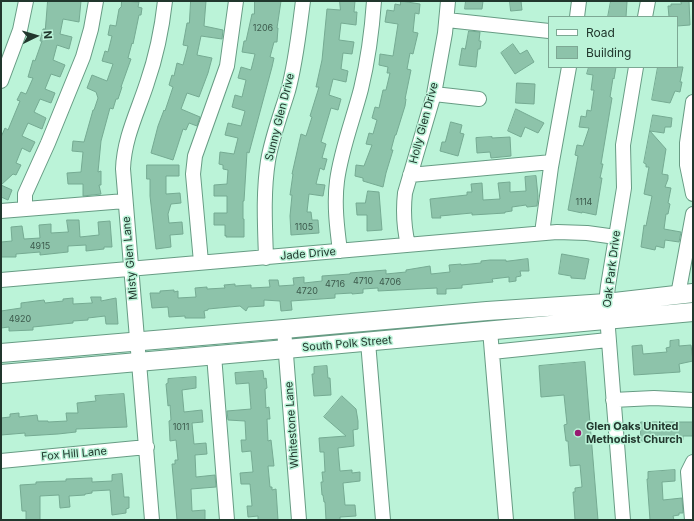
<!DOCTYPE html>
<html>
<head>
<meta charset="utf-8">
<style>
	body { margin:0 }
	#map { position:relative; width:694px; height:521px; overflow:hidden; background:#bbf3d8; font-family:Inter,sans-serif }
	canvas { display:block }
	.frame { position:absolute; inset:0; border:2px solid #21372d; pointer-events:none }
	.legend { position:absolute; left:548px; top:16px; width:130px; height:52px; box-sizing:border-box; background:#bbf3d8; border:1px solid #7da894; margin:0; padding:5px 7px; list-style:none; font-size:12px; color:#21372d }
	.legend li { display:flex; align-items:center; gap:8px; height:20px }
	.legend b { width:20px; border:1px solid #7da894 }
	.north { position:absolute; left:16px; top:16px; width:40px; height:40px; -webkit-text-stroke:3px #bbf3d8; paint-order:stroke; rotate:85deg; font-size:11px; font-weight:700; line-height:16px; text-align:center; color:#21372d }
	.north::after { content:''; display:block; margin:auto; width:14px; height:18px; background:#21372d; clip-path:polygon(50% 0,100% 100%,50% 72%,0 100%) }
</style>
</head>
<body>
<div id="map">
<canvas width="694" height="521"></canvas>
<div class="frame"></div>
<ul class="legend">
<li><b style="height:5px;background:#fff"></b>Road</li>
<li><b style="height:11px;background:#8dc3aa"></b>Building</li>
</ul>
<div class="north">N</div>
</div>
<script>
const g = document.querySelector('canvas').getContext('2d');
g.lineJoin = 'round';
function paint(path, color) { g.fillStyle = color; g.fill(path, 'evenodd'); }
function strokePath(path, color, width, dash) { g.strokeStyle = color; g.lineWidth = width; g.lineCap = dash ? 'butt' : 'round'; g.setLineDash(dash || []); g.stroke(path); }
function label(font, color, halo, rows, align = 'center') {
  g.font = font + ' Inter,sans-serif'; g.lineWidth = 3; g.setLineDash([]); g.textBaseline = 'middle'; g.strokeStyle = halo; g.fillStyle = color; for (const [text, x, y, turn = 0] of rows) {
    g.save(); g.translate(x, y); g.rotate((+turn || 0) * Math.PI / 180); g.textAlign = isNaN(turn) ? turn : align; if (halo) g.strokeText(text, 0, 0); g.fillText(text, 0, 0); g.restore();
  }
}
const building = new Path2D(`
	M48 1H81L79 22 63 19 60 34 72 37 69 49 57 45 53 60 65 65 60 77 51 74 45 89 55 93 51 103 40 99 34 112 46 118 42 129 28 123 22 136 35 142 30 152 22 148 16 163 21 165 16 175 13 174 1 185 12 190 8 200 1 197V137L5 128 8 130 20 101 17 100 21 92 26 94 33 78 28 77 33 60 35 61 42 41H40L43 29H45Z
	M122 1 139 2 138 7 142 8 141 15H139L133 44 132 43 128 58 131 59 121 87H122L118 99H116L113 109 110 108 101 141 98 172 101 171V185H99L101 194 83 196V184H68L67 173 81 172 83 152 72 151 73 141 84 142 93 110H94L98 98 96 92 87 88 92 75 107 81 113 64 102 61 105 51 108 52 112 36 108 35 110 25 116 26 119 9 121 7Z
	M191 1H206L204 26 223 30 222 39 201 36 197 55 212 58 208 73 199 97 187 93 181 109 200 117 197 126 189 123 186 130 183 129 173 160 151 153 158 126 164 110 165 111 173 87 169 85 172 75 174 76 177 63 183 65 188 46 183 45 187 23H189Z
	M255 1H281L277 28H278L277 42H274L270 57 274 58 272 67 249 153 247 152 244 201H243V219H244V237H226V235L225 236V225H214V213H227V196H214V185L227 184 228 170 223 169V165L219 164 220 152 234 154 238 138 225 135 228 123 241 126 245 111 232 107 235 95 242 97 246 80 238 78 241 67 251 70 255 54 242 52 244 41H246L252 14H254Z
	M340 1H355L354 12H357L356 25 341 23 339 40 354 42 352 54 343 53 341 69 348 71 346 82 333 79 329 95 341 99 338 110 331 108 321 142 326 144 322 158 327 159 324 170 320 168 316 184 325 185 323 196 309 194 307 212H311L312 220H318L319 233 291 235 290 216 292 195H290L293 174H292L301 134 306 136 312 117 310 116 319 87H316L322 60 327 9 340 10Z
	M401 1 420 4 419 14 415 13 413 32 418 33 413 54 410 53 407 69 411 70 405 99H406L405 106 396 135H395L391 150H393L386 173 383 187 363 181V178L355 176 356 165 364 166 372 145 366 144 369 133 373 134 377 120 372 118 375 107 379 108 383 90H386L390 73H387L388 67 379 65 380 54 393 56 398 24 385 22 387 10 394 11 395 4 400 5Z
	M466 1H483L482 9H465Z
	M510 1H521L522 10 511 11Z
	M611 1H626L627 2 626 17H608Z
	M681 1H689L690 25 677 26V17H669L668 6H671V4H681Z
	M469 31 480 32 479 41H481L480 49H478L476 67 459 65 462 48 465 49Z
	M513 44 520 54 527 50 534 62 515 74 501 53Z
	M589 67H616L614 79 613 78 610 97 612 98 601 164H603L600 178H602L596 215 582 212V213L568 210 578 156 575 155 577 145 583 146 589 128 579 127 581 116 586 117 587 110 591 111 594 90H591L593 75 587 74Z
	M658 67H683L680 82H682L680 92 675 91 670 103 652 100Z
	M517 83 535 84 534 104 516 103Z
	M516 109 544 123 538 133 525 127 521 137 508 131Z
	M653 115 672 118 671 127H665L664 133 650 131 666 149 662 174 668 175V179L665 187 671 188 668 203 670 204 668 214H666L664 229 681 232 679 242 665 240 664 248 656 246 655 250 641 247 644 225 646 226 652 196 644 194 649 167H646V164L644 163Z
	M451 122 462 125 460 133 464 134 458 156 440 151 442 142H445Z
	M492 137V138L510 137 511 156 491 158 490 152 477 153 476 138Z
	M147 165H179V176H166V194L180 193 181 203 171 204 168 214 169 223 182 222 183 234 170 235 171 247 156 249 150 196V179H147Z
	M536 176 538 196 537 206 527 207 526 205 512 207V211L505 212V213L472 215V213L461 214 440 216 441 218H432L430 199 467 195V192H472L471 184 482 183 483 200 500 199 498 183 510 182V192L526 191 525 177Z
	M368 191 379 192 382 230 367 231V215H357L356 203H365Z
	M67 220H79L80 237 99 235 98 222 110 221 112 247H104V249L86 251V245L68 246V252L40 255V252L16 254V257H1V242L12 241 11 227 22 226 24 239 40 238 39 225 51 224V233L68 232Z
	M562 254 589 259 585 279 571 278V276L559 274Z
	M528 259 529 271H520L521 276 516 277V281L509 282V277L492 279 493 282 462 285V288L446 289V294H437V288L378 291V288L363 289V293L352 294V293L335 294V298L291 301 292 310 281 311 280 301 264 300V306L248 307 246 311 240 306 208 309V310L204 311 205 318H185V316L169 317 168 307 152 308 150 293H160V291L174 290V292L178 291V298L196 297 195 288 207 287V289L225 288 224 285 235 284V286L251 285V288L270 287 269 280H278L279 286 294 285 293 278 304 277V283L322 281V276L350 274V273L386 270V274L406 272V270L430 266 431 274 450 272 449 265 461 264V265L481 263V261L490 260H506V261Z
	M91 297H101V301L116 298 118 324H106L105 316 88 318V320L73 321V323L33 327V330L9 331V327L1 328V311L21 308V303L44 300 45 303 63 301V299L73 298V304L92 303Z
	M679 340V346L691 345 693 361 679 364 680 372 634 375 632 346 642 345 643 354 667 352 666 348 670 347V341Z
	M585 362 598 520H575L573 492H575V488L582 487 580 465 570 466 568 441H566L564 425 567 424 564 395 541 397 539 366Z
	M327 366 328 378H330L331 395 314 396 312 374H314V367Z
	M263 371 264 379 266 378 267 388 265 389 266 408 269 407 270 419H267L268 441 271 440 274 466H268L270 487H272V490L276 489 278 520H258V516L248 517 247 506H252L250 484H241L240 473 253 472 251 451 242 452 241 440H246L245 421 228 420 227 411 251 409 249 383 236 384 235 373Z
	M196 377V388L182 390 184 412 202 410 203 422 192 423 194 444 206 443 207 454 195 455 196 477 215 475 216 487 191 489 192 511 205 510V520H177L172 464H175V460H178L176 440 170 441 169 421 171 420 170 405 168 406 166 384 168 383V379Z
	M124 394 127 427 76 429V432L58 434 25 436V433L1 435V418L10 417V414L19 413V417L37 415 38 421H48V422L67 421 66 413H78L77 403 96 401 95 396Z
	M342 396 356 409 358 421V429L353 430 354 446 338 448 340 471 352 470V473L360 472V481L343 483 345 505H355L356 516 340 517V520H326L325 502H324L323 495H322L321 482H323L322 472H325L324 452H320L319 438 346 436 324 417Z
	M641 422H693V436H683V440L663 439V441H641Z
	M675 470V481L662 482 663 500 682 498 683 513H679V515L673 516 674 520H650L647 479H648V472Z
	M122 474 124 497H129V508L126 509V513L112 515 110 490 92 491V493L85 494V495L69 496 70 507 60 508 59 495 40 496V520H26V511H22L20 485 36 484V482L66 481V479L92 478V482L112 481V475Z`);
paint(building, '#8dc3aa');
strokePath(building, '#75aa92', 1);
const minor = new Path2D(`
	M577 17 579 1
	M645 17 648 1
	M447 20 549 31
	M1 81 20 30 26 1
	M434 94 479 99
	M693 102 687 143V165L693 194
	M410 175 552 162
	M25 209V194L48 143 83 57 91 29 96 1
	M1 211 125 201
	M542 233 551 167 569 67
	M408 245C404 228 403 211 405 193L434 94 445 33 448 1
	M340 251C337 228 334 204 337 181 341 150 353 120 361 89 368 60 372 30 374 1
	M266 258C265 226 263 193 268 161 272 137 281 114 288 91 296 62 299 31 303 1
	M201 262 193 174 195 156 227 66 236 1
	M1 280 557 232 587 233 616 237
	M678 295 693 214
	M284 329 299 520
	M490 330 506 520
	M368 342 383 520
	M492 352 608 340
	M214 355 227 520
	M613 400 654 398 693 400
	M1 461 147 447
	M152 520 123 169C124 138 138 111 147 83 156 57 162 28 165 1
	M623 520 606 303 608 286 624 188 623 145 636 67
	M692 520 688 472 693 462`);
const major = new Path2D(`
	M1 353 284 329 487 311 606 303 693 293
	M1 374 286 349 693 312`);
strokePath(minor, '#679c84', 16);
strokePath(major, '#679c84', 20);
strokePath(minor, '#fff', 14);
strokePath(major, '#fff', 18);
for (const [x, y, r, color] of [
	[578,433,4,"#981a71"]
]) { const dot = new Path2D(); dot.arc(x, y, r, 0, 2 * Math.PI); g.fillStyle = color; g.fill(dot); strokePath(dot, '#bbf3d8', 1.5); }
label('9px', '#3c5a4c', null, [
	["1206",263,28],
	["1114",584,202],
	["1105",304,227],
	["4915",40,246],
	["4710",363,281],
	["4706",390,282],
	["4716",335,284],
	["4720",307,291],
	["4920",20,319],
	["1011",181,427]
]);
label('11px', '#21372d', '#bbf3d8', [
	["Sunny Glen Drive",280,117,-76],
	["Holly Glen Drive",424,123,-75],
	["Jade Drive",308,254,-5],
	["Misty Glen Lane",130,258,-95],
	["Oak Park Drive",612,269,-83],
	["South Polk Street",347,344,-5],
	["Whitestone Lane",292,425,-94],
	["Fox Hill Lane",74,454,-5]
]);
label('bold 11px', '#21372d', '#bbf3d8', [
	["Glen Oaks United",586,427],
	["Methodist Church",586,440]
], 'left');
</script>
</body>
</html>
